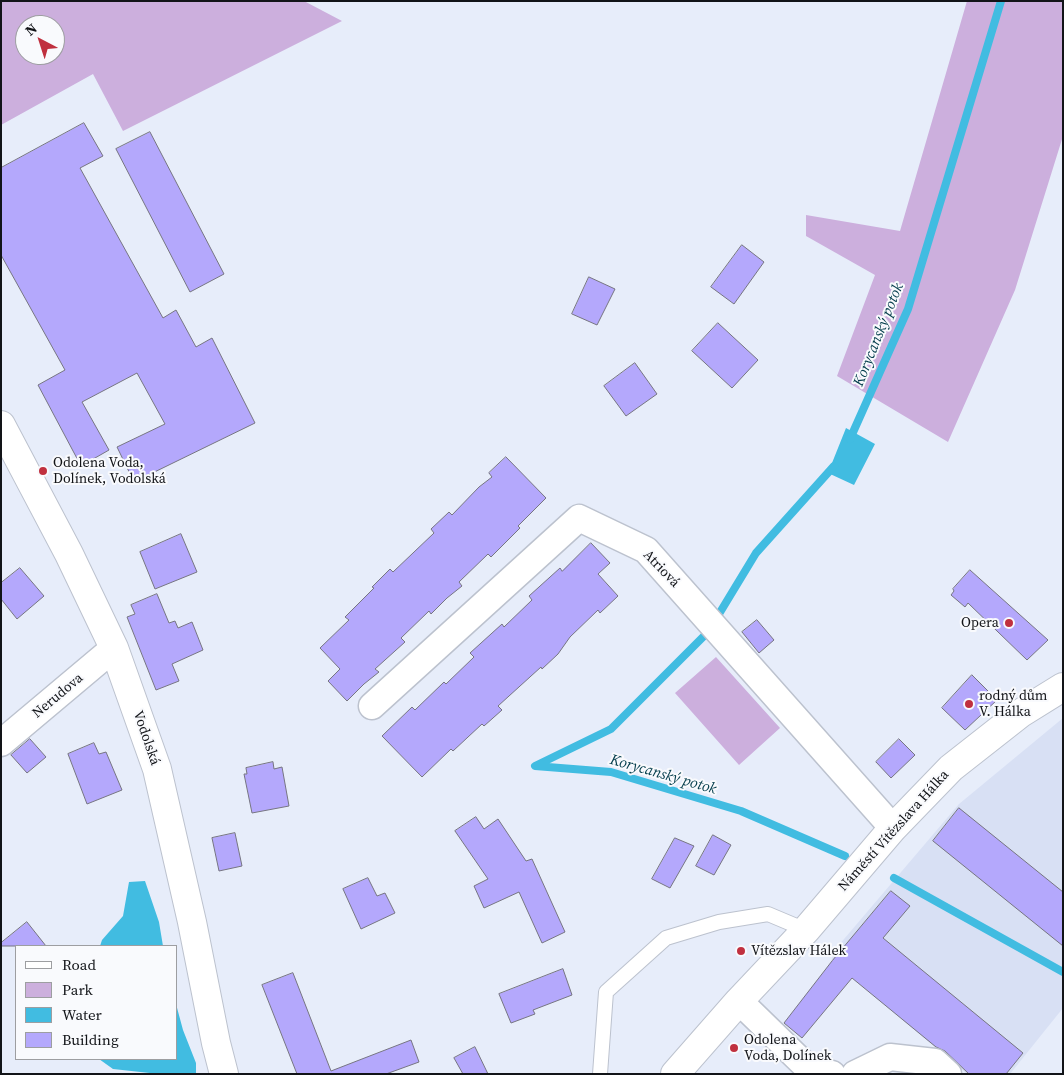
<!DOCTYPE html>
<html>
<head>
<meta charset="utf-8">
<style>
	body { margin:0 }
	#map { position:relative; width:1064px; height:1075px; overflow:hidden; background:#e7edfa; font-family:"Source Serif 4",serif }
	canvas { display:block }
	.frame { position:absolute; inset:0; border:2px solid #121418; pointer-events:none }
	.legend { position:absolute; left:15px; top:945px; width:162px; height:115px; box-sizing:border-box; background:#f9fafd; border:1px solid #9d9ea1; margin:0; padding:6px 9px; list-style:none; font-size:15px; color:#121418 }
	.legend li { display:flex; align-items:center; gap:10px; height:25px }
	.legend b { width:25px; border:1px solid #9d9ea1 }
	.north { position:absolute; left:15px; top:15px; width:50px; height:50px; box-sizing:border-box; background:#f9fafd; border:1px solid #9d9ea1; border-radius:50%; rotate:320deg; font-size:14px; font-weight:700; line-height:20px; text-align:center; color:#121418 }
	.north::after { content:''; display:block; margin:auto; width:18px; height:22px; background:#c0303f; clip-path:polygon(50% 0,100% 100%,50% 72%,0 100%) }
</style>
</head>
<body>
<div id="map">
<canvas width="1064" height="1075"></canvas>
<div class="frame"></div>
<ul class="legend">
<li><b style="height:6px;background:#fff"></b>Road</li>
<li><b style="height:14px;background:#ccafdd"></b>Park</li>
<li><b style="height:14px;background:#41bce1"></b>Water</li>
<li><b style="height:14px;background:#b4a8fc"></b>Building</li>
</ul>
<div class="north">N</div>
</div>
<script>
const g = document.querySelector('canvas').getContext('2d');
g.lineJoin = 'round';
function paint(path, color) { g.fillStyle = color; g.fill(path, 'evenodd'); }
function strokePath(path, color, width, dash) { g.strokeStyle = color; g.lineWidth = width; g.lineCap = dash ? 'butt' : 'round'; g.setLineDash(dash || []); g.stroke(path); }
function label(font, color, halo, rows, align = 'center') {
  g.font = font + ' "Source Serif 4",serif'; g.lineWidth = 4; g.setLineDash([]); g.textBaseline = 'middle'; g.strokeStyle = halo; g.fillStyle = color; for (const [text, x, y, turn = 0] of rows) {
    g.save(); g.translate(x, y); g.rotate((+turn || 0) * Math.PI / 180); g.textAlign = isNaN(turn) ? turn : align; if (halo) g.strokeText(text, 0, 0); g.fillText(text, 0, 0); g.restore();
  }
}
paint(new Path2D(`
	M1063 718V1008L1010 1074H967L832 961 833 952 959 804Z`), '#d8e0f4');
paint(new Path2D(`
	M1 1H304L342 21 123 131 93 74 1 125ZM25 25H55V55H25Z
	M967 1H1063V136L1015 290 948 442 837 376 875 275 806 236V215L900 231Z
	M716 657 780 728 739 765 675 693Z`), '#ccafdd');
paint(new Path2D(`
	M846 428 875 444 854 485 828 473Z
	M145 881 159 922 163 946H100L102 940 123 916 129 882Z
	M176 1004 183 1030 196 1063V1074H159L113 1069 99 1059H176Z`), '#41bce1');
strokePath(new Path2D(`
	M850 439 908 309 1001 1
	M719 614 756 553 834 466
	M708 632 611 729 535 766 611 772 741 811 845 856
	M894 878 1063 972`), '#41bce1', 8);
const building = new Path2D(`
	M84 123 103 156 80 168 163 318 176 310 196 347 212 338 255 423 134 482 117 447 165 424 137 373 82 402 109 450 81 466 38 385 65 370 1 255V168Z
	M150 132 224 274 190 292 116 149Z
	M742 245 764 262 734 304 711 287Z
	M589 277 615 289 597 325 572 314Z
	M718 323 758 360 732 388 692 351Z
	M635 363 657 394 626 416 604 386Z
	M506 457 546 498 518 526 520 528 491 557 488 554 459 582 462 586 447 598 431 614 429 611 401 638 405 642 375 669 379 672 364 684 347 701 328 681 340 669 320 648 349 620 345 617 374 588 372 587 390 569 393 572 434 533 431 529 449 512 452 515 479 487 492 477 489 473Z
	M181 534 197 572 155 589 140 552Z
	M591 543 610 563 598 574 618 596 600 613 598 610 570 637 558 654 542 669 541 667 498 706 502 710 484 726 482 724 453 751 451 749 422 777 382 736 412 707 415 710 444 682 446 684 474 657 470 653 502 624 504 627 532 600 529 596 560 568 562 571Z
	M20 568 44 596 17 619 1 599V583Z
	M970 570 1048 640 1027 660 968 603 965 607 951 595 954 591 953 589Z
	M157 594 169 623 175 621 178 628 192 622 203 650 172 664 179 681 156 690 127 617 135 614 131 605Z
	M757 620 774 640 759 653 742 632Z
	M972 675 997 700 965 730 942 708Z
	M30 739 46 757 27 773 11 755Z
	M899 739 915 755 891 778 876 762Z
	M94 743 99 754 106 752 122 790 87 804 68 754Z
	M273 762 274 769 282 767 289 806 252 813 244 774H247L246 768Z
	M959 808 1063 892V946L933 841Z
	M476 817 484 829 498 819 526 861 532 859 565 932 542 943 519 892 484 908 474 886 488 879 455 831Z
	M235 833 242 866 219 871 212 838Z
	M713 835 731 845 714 875 696 866Z
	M675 838 694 846 670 888 652 879Z
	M368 878 377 896 385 893 395 913 361 929 343 889Z
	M891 891 910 906 883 938 1023 1053 1006 1074H969L945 1051 936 1047 852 978 802 1038 784 1023 832 961Z
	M27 922 46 946H1V943Z
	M563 969 572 995 533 1010 535 1014 511 1023 499 994Z
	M293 973 331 1071 411 1040 419 1062 386 1074H297L262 985Z
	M475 1047 488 1074H463L454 1058Z`);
paint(building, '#b4a8fc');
strokePath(building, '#767581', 1);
const lane = new Path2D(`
	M600 1074 606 992 666 938 719 922 768 914 806 930`);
const street = new Path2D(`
	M372 706 579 518 646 550 893 828
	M1 743 114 648
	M739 1001 808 1068 832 1074
	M855 1074 890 1057 935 1062 948 1074`);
const secondary = new Path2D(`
	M1 425 69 554 114 648 157 769 192 922 216 1043 224 1074
	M675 1074 739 1001 806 930 893 828 951 768 1021 713 1063 687`);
strokePath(lane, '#bcc2ce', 16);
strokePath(street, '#bcc2ce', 29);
strokePath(secondary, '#bcc2ce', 30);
strokePath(lane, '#fff', 14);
strokePath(street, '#fff', 26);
strokePath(secondary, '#fff', 28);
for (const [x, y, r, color] of [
	[43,471,5,"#c0303f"],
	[1009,623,5,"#c0303f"],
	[969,704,5,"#c0303f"],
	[741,951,5,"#c0303f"],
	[734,1048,5,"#c0303f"]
]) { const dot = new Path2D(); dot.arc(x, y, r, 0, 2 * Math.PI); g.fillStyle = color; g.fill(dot); strokePath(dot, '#f9fafd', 2); }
label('14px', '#121418', '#f9fafd', [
	["Odolena Voda,",53,463],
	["Dolínek, Vodolská",53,479],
	["Opera",999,623,"right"],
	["rodný dům",979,696],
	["V. Hálka",979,712],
	["Vítězslav Hálek",751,951],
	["Odolena",744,1040],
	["Voda, Dolínek",744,1056]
], 'left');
label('14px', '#121418', '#f9fafd', [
	["Atriová",661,569,46],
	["Nerudova",58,696,-40],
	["Vodolská",146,738,71],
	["Náměstí Vítězslava Hálka",894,831,-48]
]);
label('italic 15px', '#08404f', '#f9fafd', [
	["Korycanský potok",879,335,-68],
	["Korycanský potok",663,775,16]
]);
</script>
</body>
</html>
